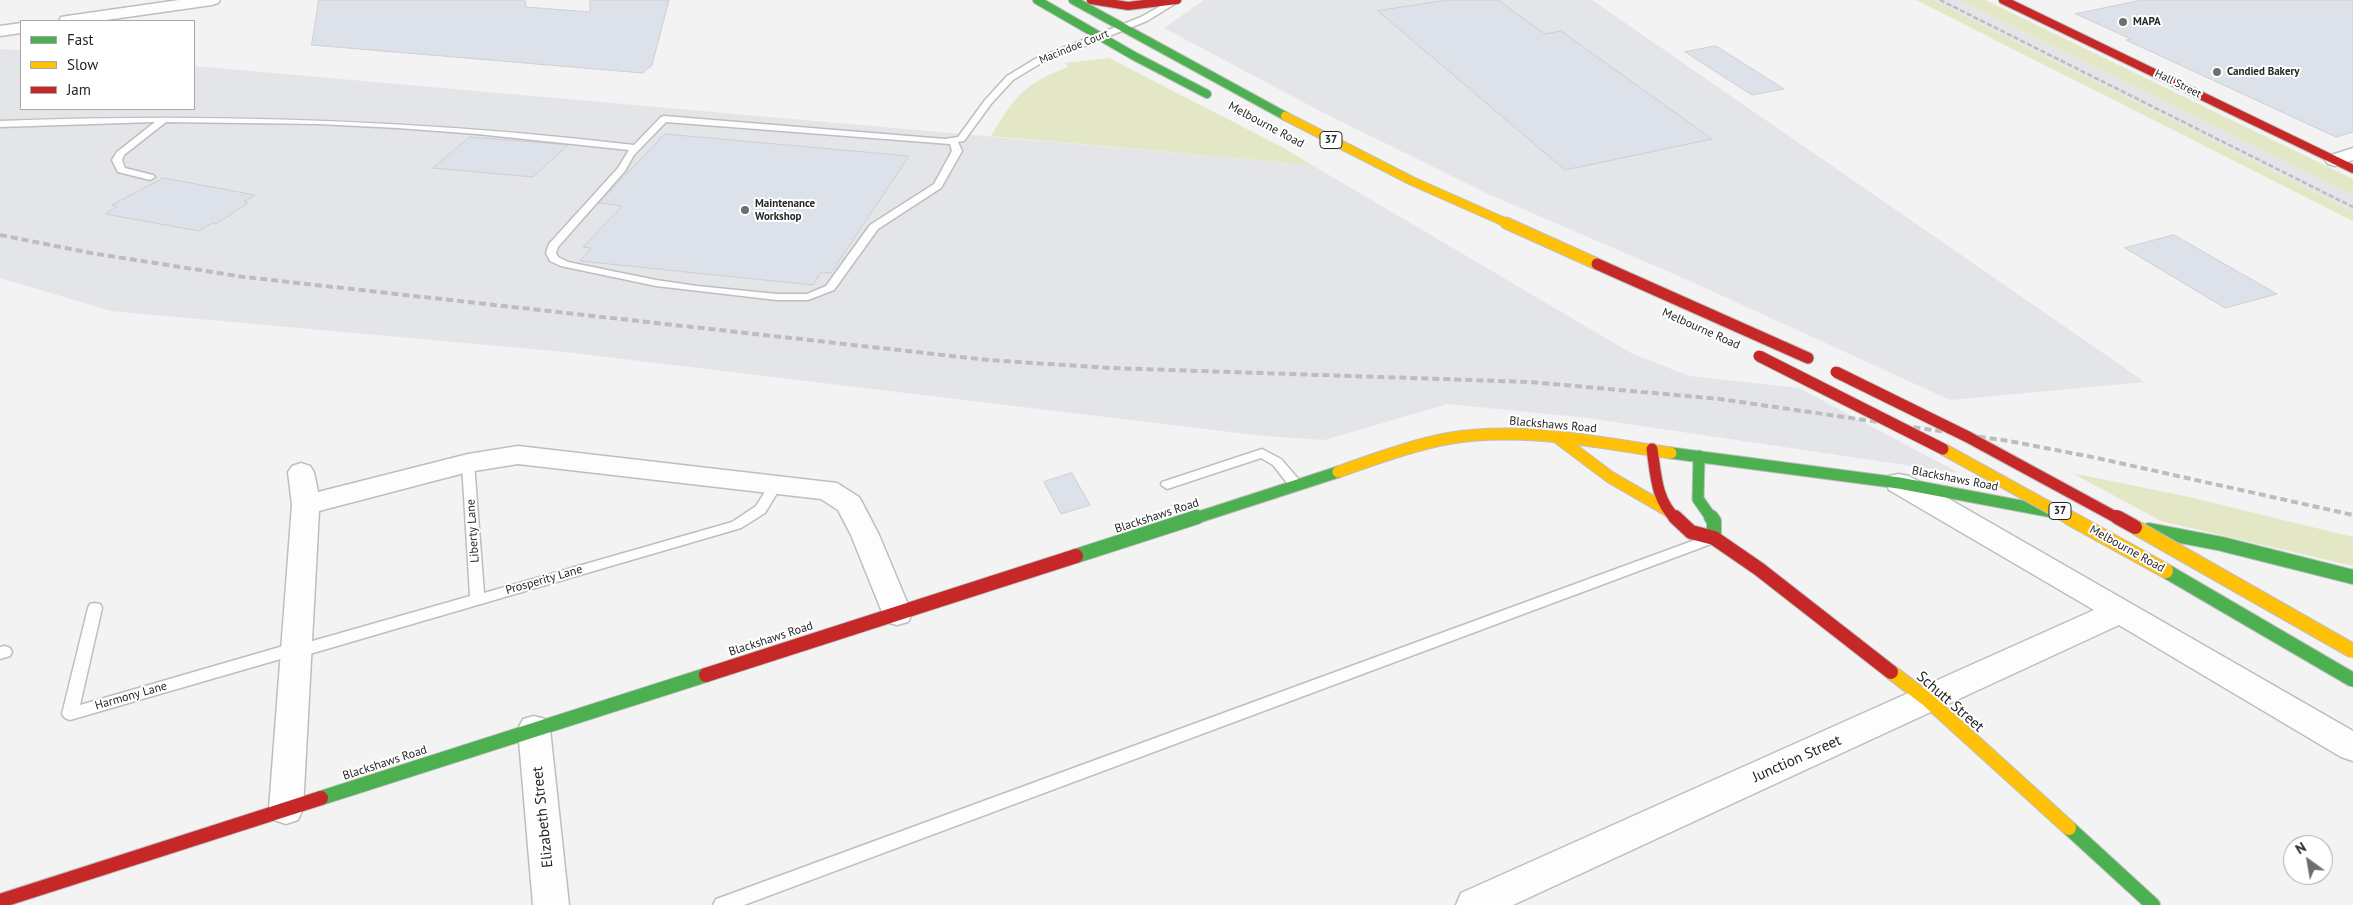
<!DOCTYPE html>
<html>
<head>
<meta charset="utf-8">
<style>
	body { margin:0 }
	#map { position:relative; width:2353px; height:905px; overflow:hidden; background:#f3f3f3; font-family:"PT Sans",sans-serif }
	canvas { display:block }
	.legend { position:absolute; left:20px; top:20px; width:175px; height:90px; box-sizing:border-box; background:#fff; border:1px solid #a8a8a8; margin:0; padding:6px 9px; list-style:none; font-size:15px; color:#252626 }
	.legend li { display:flex; align-items:center; gap:10px; height:25px }
	.legend b { width:25px; border:1px solid #a8a8a8 }
	.north { position:absolute; left:2283px; top:835px; width:50px; height:50px; box-sizing:border-box; background:#fff; border:1px solid #a8a8a8; border-radius:50%; rotate:328deg; font-size:14px; font-weight:700; line-height:20px; text-align:center; color:#252626 }
	.north::after { content:''; display:block; margin:auto; width:18px; height:22px; background:#6d6e6e; clip-path:polygon(50% 0,100% 100%,50% 72%,0 100%) }
</style>
</head>
<body>
<div id="map">
<canvas width="2353" height="905"></canvas>
<ul class="legend">
<li><b style="height:6px;background:#4caf50"></b>Fast</li>
<li><b style="height:6px;background:#ffc107"></b>Slow</li>
<li><b style="height:6px;background:#c62828"></b>Jam</li>
</ul>
<div class="north">N</div>
</div>
<script>
const g = document.querySelector('canvas').getContext('2d');
g.lineJoin = 'round';
function paint(path, color) { g.fillStyle = color; g.fill(path, 'evenodd'); }
function strokePath(path, color, width, dash) { g.strokeStyle = color; g.lineWidth = width; g.lineCap = dash ? 'butt' : 'round'; g.setLineDash(dash || []); g.stroke(path); }
function label(font, color, halo, rows, align = 'center') {
  g.font = font + ' "PT Sans",sans-serif'; g.lineWidth = 4; g.setLineDash([]); g.textBaseline = 'middle'; g.strokeStyle = halo; g.fillStyle = color; for (const [text, x, y, turn = 0] of rows) {
    g.save(); g.translate(x, y); g.rotate((+turn || 0) * Math.PI / 180); g.textAlign = isNaN(turn) ? turn : align; if (halo) g.strokeText(text, 0, 0); g.fillText(text, 0, 0); g.restore();
  }
}
paint(new Path2D(`
	M1204 0H1592L2145 382 1950 400 1690 281 1488 194 1318 110 1164 28Z
	M1933 0H1959L2353 195V212Z
	M0 49 21 50V109H194V66L1312 165 1631 353 1689 376 1799 388 1959 473 1588 418 1448 404 1324 440 1264 436 565 352 111 311 0 278Z`), '#e3e5e9');
paint(new Path2D(`
	M1916 0H1933L2353 212V221Z
	M1959 0H1985L2353 179V195Z
	M1109 58 1282 147 1312 165 991 136C1015 96 1024 84 1068 67L1064 63Z
	M2072 473 2189 497 2353 537V566L2161 521Z`), '#e3e7c5');
const building = new Path2D(`
	M319 0H525L526 7 590 12V0H669L652 65 643 73 312 45Z
	M1448 0H1498L1545 34 1561 31 1712 139 1565 170 1378 11Z
	M2142 0H2353V132L2336 137 2126 40 2131 39 2076 14Z
	M1716 46 1784 89 1752 95 1685 52Z
	M665 134 909 156 831 273 821 272 813 285 580 261 591 248 583 247 622 206 599 203Z
	M470 137 535 142 568 145 533 177 433 168Z
	M164 178 255 195 244 202 248 203 216 224 212 223 199 231 105 214 117 206 112 205Z
	M2174 235 2277 294 2225 308 2125 248Z
	M1072 473 1090 505 1061 514 1044 482Z`);
paint(building, '#dce1ea');
strokePath(building, '#cfcfcf', 1);
const lane = new Path2D(`
	M1171 0H1181L1147 21 1041 63 1013 80 991 104 964 141 958 142 962 151 941 188 878 229 834 290 808 300H777L656 286 561 266 550 261 546 253 549 244 618 168 629 150 477 134 398 128 318 124 166 122 124 155 122 160 125 168 153 175 155 177 150 180 118 172 112 160 117 152 155 122 0 127V121C215 113 420 120 634 145L661 117 664 116 945 139 958 137 985 100 1007 76 1035 59 1141 17ZM666 122 950 144 952 151 934 184 870 225 826 286 807 294H777L697 286 656 280 568 262 558 257 556 253 558 247 625 171 634 155Z
	M1262 449 1281 459 1301 482 1302 485 1301 488H1291L1273 465 1261 458 1167 489 1161 485 1162 482Z
	M468 459 474 463 484 593 732 522 756 506 771 482H781L782 485 765 513 741 528 296 658 291 656 70 720 65 718 62 714 88 608 90 604 95 603 100 604 102 608 80 705 297 642 302 644 470 596 462 463Z
	M1714 533 1719 535 1721 538 1719 541 744 905H713L716 899 722 897Z
	M5 646 10 648 12 652 10 656 0 659V647Z`);
const street = new Path2D(`
	M179 0H220L218 3 212 5 99 21H59L61 17 67 16Z
	M21 23V33L0 36V26Z
	M2353 148V160L2335 166 2328 164 2325 160 2328 156Z
	M518 446 837 483 859 497 863 504 879 535 912 614 908 622 897 625 886 622 851 535 838 510 821 499 518 464 468 472 319 511 303 809 298 820 286 824 274 820 269 809 292 505 288 472 292 466 301 463 310 466 314 472 318 492 468 454Z
	M1899 474 1909 476 2353 731V761L2341 757 2119 625 1513 905H1456L1461 893 2094 610 1889 490 1886 483 1889 476Z
	M534 716 545 719 550 729 569 905H533L518 729 523 719Z`);
const fastFar2 = new Path2D(`
	M1037 0 1134 56 1207 94
	M1073 0 1285 116`);
const fastFar1 = new Path2D(`
	M1671 453 1899 483 2058 513
	M1699 456 1698 499 1712 519
	M1193 519 1338 472`);
const fast = new Path2D(`
	M1711 517 1714 521V538
	M2149 530 2222 544 2353 577
	M1076 556 1197 517
	M321 798 706 675
	M2069 828 2153 905`);
const slowFar2 = new Path2D(`
	M1285 116 1412 181 1509 224`);
const slowFar1 = new Path2D(`
	M1506 223 1597 264
	M1558 438 1610 477 1667 510
	M1338 472C1375 459 1412 445 1451 438 1524 426 1599 443 1671 453`);
const slow = new Path2D(`
	M1891 672 1928 700 2069 828`);
const jamFar2 = new Path2D(`
	M1091 0 1128 6 1177 0
	M2003 0 2353 169`);
const jamFar1 = new Path2D(`
	M1597 264 1808 358
	M1652 449C1656 475 1656 500 1676 519`);
const jam = new Path2D(`
	M1675 517 1691 532 1714 538 1759 569 1891 672
	M706 675 1076 556
	M0 901 321 798`);
strokePath(lane, '#bebebe', 3);
strokePath(street, '#bebebe', 3);
strokePath(fastFar2, '#bebebe', 10);
strokePath(fastFar1, '#bebebe', 13);
strokePath(fast, '#bebebe', 16);
strokePath(slowFar2, '#bebebe', 10);
strokePath(slowFar1, '#bebebe', 13);
strokePath(slow, '#bebebe', 16);
strokePath(jamFar2, '#bebebe', 10);
strokePath(jamFar1, '#bebebe', 13);
strokePath(jam, '#bebebe', 16);
paint(lane, '#fdfdfd');
paint(street, '#fdfdfd');
strokePath(fastFar2, '#4caf50', 8);
strokePath(fastFar1, '#4caf50', 11);
strokePath(fast, '#4caf50', 14);
strokePath(slowFar2, '#ffc107', 8);
strokePath(slowFar1, '#ffc107', 11);
strokePath(slow, '#ffc107', 14);
strokePath(jamFar2, '#c62828', 8);
strokePath(jamFar1, '#c62828', 11);
strokePath(jam, '#c62828', 14);
strokePath(new Path2D(`
	M1940 0 2353 207`), '#bdbdbd', 2.5, [5, 2.5]);
strokePath(new Path2D(`
	M0 235 91 253 244 277 988 360 1110 368 1531 382 1720 399 2009 441 2097 458 2353 515`), '#bdbdbd', 4, [7, 4]);
const fastBridge = new Path2D(`
	M2166 571 2353 680`);
const slowBridgeFar1 = new Path2D(`
	M1943 449 2070 519`);
const slowBridge = new Path2D(`
	M2068 517 2166 571
	M2135 527 2353 651`);
const jamBridgeFar1 = new Path2D(`
	M1759 356 1943 449
	M1836 372 1968 437 2119 519`);
const jamBridge = new Path2D(`
	M2117 517 2135 527`);
strokePath(fastBridge, '#bebebe', 16, []);
strokePath(slowBridgeFar1, '#bebebe', 13, []);
strokePath(slowBridge, '#bebebe', 16, []);
strokePath(jamBridgeFar1, '#bebebe', 13, []);
strokePath(jamBridge, '#bebebe', 16, []);
strokePath(fastBridge, '#4caf50', 14);
strokePath(slowBridgeFar1, '#ffc107', 11);
strokePath(slowBridge, '#ffc107', 14);
strokePath(jamBridgeFar1, '#c62828', 11);
strokePath(jamBridge, '#c62828', 14);
for (const [x, y, r, color] of [
	[2123,22,5,"#6d6e6e"],
	[2217,72,5,"#6d6e6e"],
	[745,210,5,"#6d6e6e"]
]) { const dot = new Path2D(); dot.arc(x, y, r, 0, 2 * Math.PI); g.fillStyle = color; g.fill(dot); strokePath(dot, '#fff', 2); }
label('bold 11px', '#252626', '#fff', [
	["MAPA",2133,22],
	["Candied Bakery",2227,72],
	["Maintenance",755,204],
	["Workshop",755,217]
], 'left');
label('11px', '#252626', '#fff', [
	["Macindoe Court",1074,47,-22],
	["Hall Street",2178,84,26]
]);
for (const [x, y, w] of [
	[1331,140,22],
	[2060,511,22]
]) { const box = new Path2D(); box.roundRect(x - w / 2, y - 8.5, w, 17, 4); g.fillStyle = '#fff'; g.fill(box); strokePath(box, '#252626', 1); }
label('bold 11px', '#252626', null, [
	["37",1331,140],
	["37",2060,511]
]);
label('12px', '#252626', '#fff', [
	["Melbourne Road",1266,125,28],
	["Melbourne Road",1701,329,24],
	["Blackshaws Road",1553,425,5],
	["Blackshaws Road",1955,479,11],
	["Blackshaws Road",1157,516,-18],
	["Liberty Lane",473,531,-94],
	["Melbourne Road",2127,549,29],
	["Prosperity Lane",544,580,-16],
	["Blackshaws Road",771,639,-18],
	["Harmony Lane",131,696,-16],
	["Blackshaws Road",385,763,-18]
]);
label('15px', '#252626', '#fff', [
	["Schutt Street",1950,702,41],
	["Junction Street",1797,759,-24],
	["Elizabeth Street",543,817,-96]
]);
</script>
</body>
</html>
